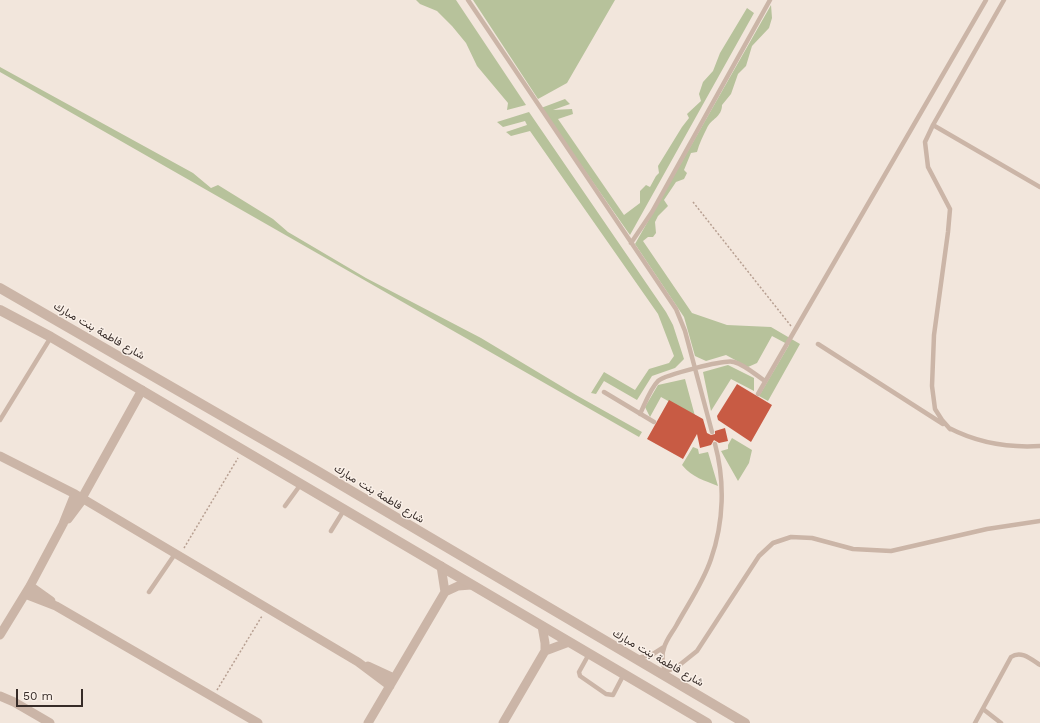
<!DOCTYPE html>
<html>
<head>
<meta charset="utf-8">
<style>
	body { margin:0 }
	#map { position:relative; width:1040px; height:723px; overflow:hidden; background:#f2e6dc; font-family:"Work Sans",sans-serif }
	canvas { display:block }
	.scale { position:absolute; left:16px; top:689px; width:67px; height:18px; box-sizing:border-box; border:2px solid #372c28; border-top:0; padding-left:5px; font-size:12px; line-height:14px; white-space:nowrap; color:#372c28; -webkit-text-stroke:3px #faf0e8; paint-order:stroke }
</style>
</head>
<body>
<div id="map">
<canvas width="1040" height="723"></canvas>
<div class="scale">50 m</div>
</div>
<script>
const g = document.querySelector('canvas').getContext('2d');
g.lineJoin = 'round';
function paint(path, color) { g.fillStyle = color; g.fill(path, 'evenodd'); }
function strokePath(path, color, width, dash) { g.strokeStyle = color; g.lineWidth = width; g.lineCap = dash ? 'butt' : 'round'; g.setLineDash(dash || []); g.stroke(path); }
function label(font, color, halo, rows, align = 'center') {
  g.font = font + ' "Work Sans",Vazirmatn,sans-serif'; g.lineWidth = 3; g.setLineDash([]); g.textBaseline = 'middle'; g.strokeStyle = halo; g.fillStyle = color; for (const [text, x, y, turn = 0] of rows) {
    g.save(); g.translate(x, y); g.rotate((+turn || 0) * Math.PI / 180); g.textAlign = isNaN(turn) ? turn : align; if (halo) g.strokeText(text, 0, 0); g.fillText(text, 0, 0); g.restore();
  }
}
paint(new Path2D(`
	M416 0H456L526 105 507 110 508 103 477 66 466 43 452 26 437 11 420 4Z
	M473 0H615L567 83 538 99Z
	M771 5 772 18 769 28 752 46 746 66 738 74 731 94 722 105C722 117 711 119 707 128 703 136 699 144 697 152L691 153 684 170 687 173 684 179 676 182 664 200 668 206 658 216 655 222 656 233 653 237H648L643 241 692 313 727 325 771 327 800 344 768 401 759 396 789 345 772 336 757 363 748 367 726 355 706 361 695 356 684 317 635 244Z
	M747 8 754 13 630 235 541 108 565 99 570 104 553 110 572 109 573 114 558 119 624 215 640 203V191L646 185 650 187 656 176 659 173 658 166 682 127 689 118 687 114 701 101 699 94 703 82 713 71 720 53Z
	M0 67 193 173 211 188 218 185 273 219 288 232 366 278 481 338 576 395 642 432 639 437 0 72Z
	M529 112 666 312 673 325 684 359 675 368 652 376 637 400 604 381 596 394 591 393 604 372 635 390 649 369 669 363 674 356 658 314 530 131 511 136 506 132 527 125 525 121 503 127 497 122Z
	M728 365 754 378V391L731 379 711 411 703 372Z
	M685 379 695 416 661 397 650 417 645 407 658 385Z
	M732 438 752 450 749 463 738 481 721 451 728 449V445Z
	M693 447 698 449 699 454 708 452 718 486C704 480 693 478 682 465Z`), '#b7c29b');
paint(new Path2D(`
	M737 384 772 405 751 442 718 420 717 416Z
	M669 400 703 419 707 433 711 435 715 434V431L725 428 728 441 719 443 714 440 711 445 700 448 697 434 683 459 647 439Z`), '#c85b44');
strokePath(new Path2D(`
	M693 202 791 326
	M184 548 238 458
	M217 690 262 616`), '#b79f91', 1.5, [2, 2]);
strokePath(new Path2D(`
	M468 0 676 309 685 331 712 432
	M933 125 1040 187
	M631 243 652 212 770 0
	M818 344 943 424
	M604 392 654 422
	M758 394 986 0
	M640 414C645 404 650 389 658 381 665 375 725 359 734 362 745 365 756 375 765 381
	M0 420 51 337
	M949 428C978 443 1008 448 1040 446
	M950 429 942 420 935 409 932 386 934 335 948 232 950 209 928 167 925 142 933 125 1004 0
	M285 506 301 484
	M331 531 344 510
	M149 592 175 554
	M589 654 579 672 580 676 606 694 613 695 624 674
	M638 658 653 654 664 647
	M665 672 677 667 697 651 759 556 773 543 791 537 812 538 853 549 891 551 987 529 1040 521
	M666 674C663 666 661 656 664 648 666 640 672 633 676 626 688 604 703 583 711 559 724 522 725 481 715 444
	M983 709 1001 723
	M975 723 1011 657C1021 650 1031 659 1040 665`), '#cbb5a7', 4.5);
strokePath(new Path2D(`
	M0 456 75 494 358 662 390 686
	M82 498 142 390
	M68 519 83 499
	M441 566 445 592
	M30 586 51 601
	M25 594 56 606 258 723
	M0 635 30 586 63 524 75 494
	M545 651 569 642
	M368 666 394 678
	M0 696 14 702 50 723
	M368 723 445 592 458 586 471 585
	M503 723 545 651V643L542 626`), '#cbb5a7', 9);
strokePath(new Path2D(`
	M0 288 314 469 745 723
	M0 310 51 337 707 723`), '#cbb5a7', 10);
label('11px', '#372c28', '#faf0e8', [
	["شارع فاطمة بنت مبارك",99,331,30],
	["شارع فاطمة بنت مبارك",379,494,31],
	["شارع فاطمة بنت مبارك",658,658,30]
]);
</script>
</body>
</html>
